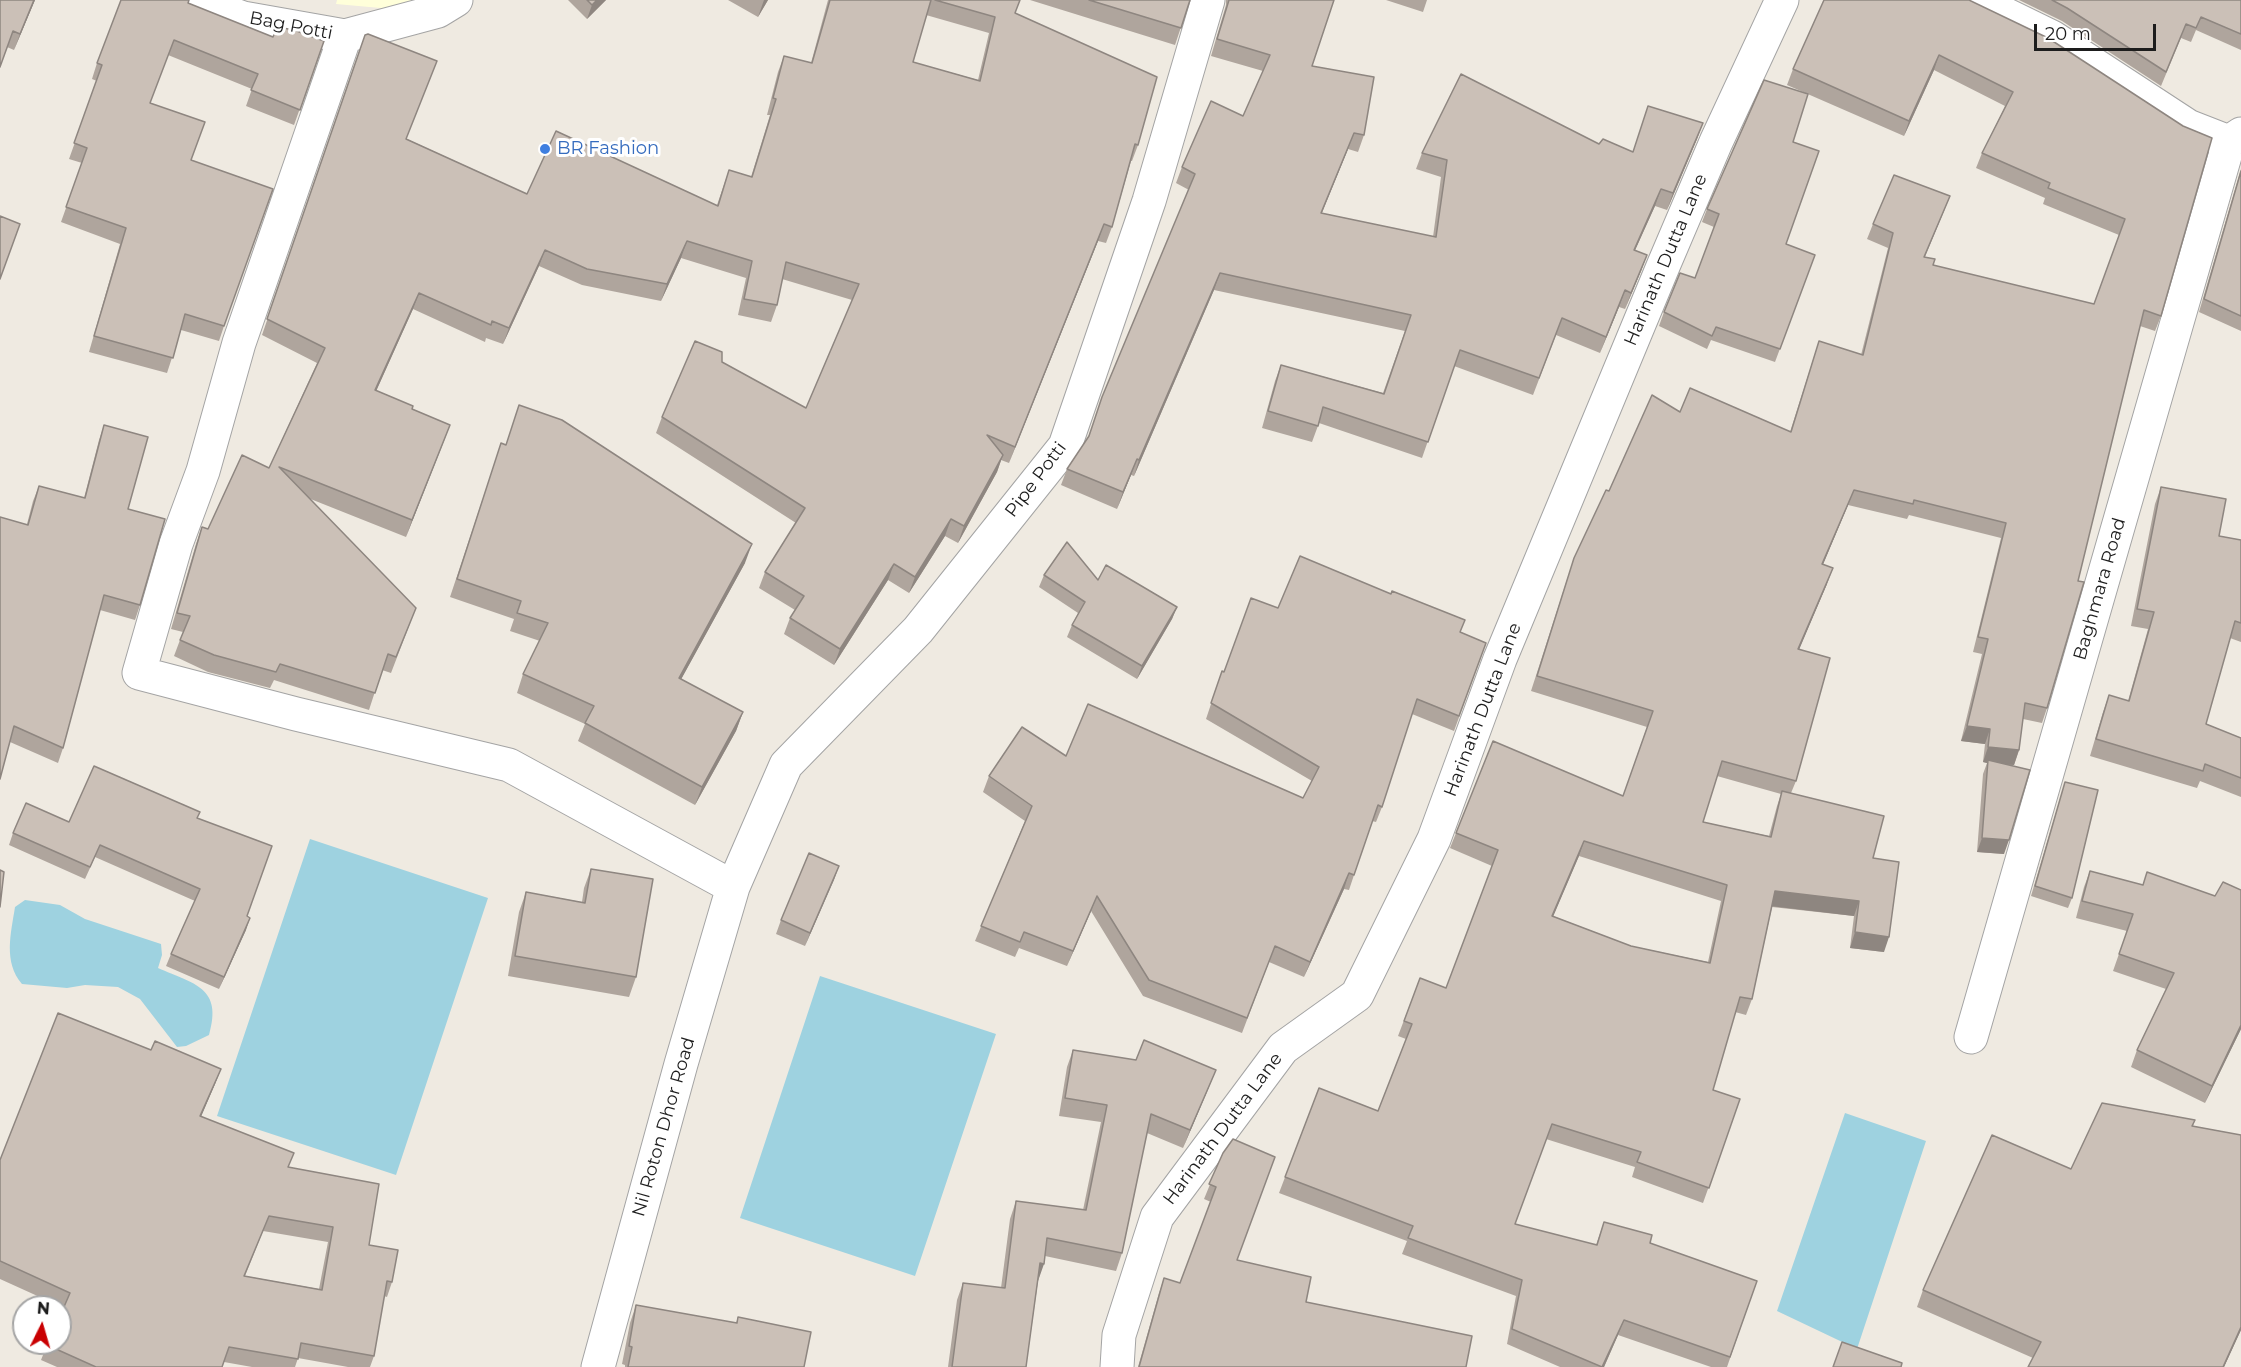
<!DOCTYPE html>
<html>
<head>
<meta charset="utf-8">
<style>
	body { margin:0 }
	#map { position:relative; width:2241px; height:1367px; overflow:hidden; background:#efeae1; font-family:Montserrat,sans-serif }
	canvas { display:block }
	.north { position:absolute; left:12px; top:1295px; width:60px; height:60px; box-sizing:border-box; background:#fff; border:2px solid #a5a5a5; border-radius:50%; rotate:5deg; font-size:16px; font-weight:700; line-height:24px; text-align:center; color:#1d1d1d }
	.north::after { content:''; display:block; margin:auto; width:21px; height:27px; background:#c90002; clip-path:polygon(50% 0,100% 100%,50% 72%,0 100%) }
	.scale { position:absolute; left:2034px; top:24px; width:122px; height:27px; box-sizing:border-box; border:3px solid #1d1d1d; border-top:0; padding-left:8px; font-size:18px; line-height:21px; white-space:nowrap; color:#1d1d1d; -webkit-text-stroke:4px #fff; paint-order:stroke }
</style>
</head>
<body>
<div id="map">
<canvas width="2241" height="1367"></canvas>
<div class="north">N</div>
<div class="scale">20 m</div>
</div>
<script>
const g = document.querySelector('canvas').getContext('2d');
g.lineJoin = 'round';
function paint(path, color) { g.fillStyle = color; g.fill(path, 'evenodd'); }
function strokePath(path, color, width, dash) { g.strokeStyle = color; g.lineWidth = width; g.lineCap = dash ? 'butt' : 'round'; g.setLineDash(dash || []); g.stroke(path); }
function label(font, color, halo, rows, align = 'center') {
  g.font = font + ' Montserrat,sans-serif'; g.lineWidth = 6; g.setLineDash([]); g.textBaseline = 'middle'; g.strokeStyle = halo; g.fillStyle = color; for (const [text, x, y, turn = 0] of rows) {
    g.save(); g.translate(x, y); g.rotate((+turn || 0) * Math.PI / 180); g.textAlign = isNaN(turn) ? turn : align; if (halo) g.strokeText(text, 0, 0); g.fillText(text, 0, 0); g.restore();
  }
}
paint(new Path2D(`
	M337 0H421L403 10 336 4Z`), '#ffffda');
paint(new Path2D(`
	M310 839 488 898 396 1175 217 1116Z
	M25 900 60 905 85 919 161 944 162 955 158 968C194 984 223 987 209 1035L186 1046 177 1047 140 999 118 987 85 985 67 988 22 984C3 962 11 933 15 907Z
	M820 976 996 1034 915 1276 740 1218Z
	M1845 1113 1926 1141 1857 1349 1777 1311Z`), '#9ed2e0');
const minor = new Path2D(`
	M193 0 243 18 345 36 438 11 456 0
	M1976 0 2052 37 2188 126 2229 142 2241 134
	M345 36 239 343 203 471 176 544 139 673 296 714 509 765 733 887
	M1971 1037 2229 142
	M598 1367 681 1064 733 887 786 765 918 630 1065 446 1149 201 1208 0
	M1117 1367 1119 1335 1157 1217 1283 1048 1357 995 1434 839 1500 659 1664 264 1716 142 1782 0`);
strokePath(minor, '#a4a4a4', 35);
strokePath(minor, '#fff', 33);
paint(new Path2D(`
	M0 0H35L14 50 7 47Z
	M568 0H606L587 19Z
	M728 0H768L758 17Z
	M828 0H1020L1015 13 1138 145 1132 161H1131L1112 227 1106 243 1098 241 1009 463 1001 460 997 472 958 543 945 536 909 593 888 580 834 665 784 634 790 618 795 610 759 588 765 572 796 523 656 433 662 417 722 362 806 408 852 300 782 279 777 305 771 322 738 315 746 278 681 258 661 301 582 285 539 266 503 344 486 338 485 342 413 309 376 391 412 409 450 425 406 537 308 498 416 608 391 673 382 670 369 710 274 680 270 688 208 672 174 656 183 632 171 629 196 544 202 527 208 529 269 468 317 363 262 335 359 52 407 139 527 194 717 205 729 170 751 177 770 115H767L778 72 784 56 811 63ZM926 15 989 33 978 80 913 62Z
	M1030 0H1190L1175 45Z
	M1226 0H1334L1312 66 1364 135 1358 152 1348 149 1322 213 1433 237 1441 177 1416 169 1422 153 1599 144 1633 152 1648 106 1703 123 1697 139 1667 210 1655 206 1635 250 1647 255 1641 271 1625 309 1619 307 1600 353 1556 335 1533 395 1454 366 1422 458 1319 423 1312 442 1262 428 1275 381 1281 365 1383 393 1405 331 1214 290 1134 476 1131 475 1117 509 1061 485 1067 469 1088 437 1189 190 1176 183 1182 167 1243 116 1263 71 1211 56 1226 5Z
	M1386 0H1427L1423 12Z
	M1824 0 2183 126 2161 316 2155 331 2140 326 2047 708 2042 723 2023 719 2019 750 2014 765H2009L2004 854 1977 852 1983 774 1987 763 1983 762 1985 744 1961 741 1982 654 1973 652 2001 538 1909 515 1907 519 1848 505 1823 564 1827 584 1799 649 1796 781 1791 793 1873 858 1884 952 1850 948 1854 916 1772 907 1752 999 1746 1015 1735 1012 1713 1090 1740 1099 1703 1203 1632 1177 1635 1167 1546 1139 1515 1224 1596 1245 1604 1222 1650 1243 1757 1281 1727 1367H1711L1618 1335 1604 1367H1560L1507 1344 1516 1296 1402 1254 1407 1241 1279 1193 1319 1088 1378 1111 1406 1039 1398 1036 1420 978 1446 988 1492 866 1450 848 1456 833 1623 796 1647 727 1531 691 1574 558 1609 491 1680 412 1790 432 1819 341 1861 355 1888 248 1867 239 1873 224 1950 196 1925 257 1933 265 2094 304 2119 235 2043 204 2045 198 1976 168 1982 153 2005 106 1934 70 1904 136 1787 85 1793 69ZM1717 776 1781 794 1777 806 1769 836 1703 822ZM1579 856 1721 901 1708 962 1631 946 1553 916Z
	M2019 0H2241V50L2196 30 2191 42 2181 38 2161 86 2062 21Z
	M188 3 273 37 324 41 294 125 246 106 252 89 168 55 150 103 191 160 224 326 219 341 181 330 167 373 89 352 120 244 61 222 82 163 69 159 97 81 92 79 97 63Z
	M1793 142 1786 244 1815 255 1775 362 1711 340 1707 349 1659 326 1664 312 1695 278 1714 227 1702 222 1707 209Z
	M2241 169V331L2199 312Z
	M519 405 745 563 681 679 743 712 736 731 695 805 578 741 585 724 517 693 523 674 540 641 510 631 514 619 450 597 495 462 501 443 506 445Z
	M104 425 128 509 140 605 135 620 100 610 63 748 58 763 10 742 27 524 33 501 39 486 84 498 99 440Z
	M2161 487 2219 536 2241 540V642L2230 638 2206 724 2241 738V797L2200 781 2197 788 2090 756 2103 712 2109 695 2128 701 2148 629 2131 626 2155 504Z
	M1044 575 1098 580 1177 607 1172 619 1137 679 1067 637 1072 625 1078 613 1039 587Z
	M1278 608 1461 633 1486 643 1454 731 1412 714 1382 807 1376 822 1372 821 1349 890 1344 889 1304 977 1269 962 1242 1033 1143 996 1091 911 1067 966 1019 948 1015 957 975 941 1025 821 983 792 989 776 1066 756 1303 798 1312 781 1206 719 1222 671 1224 672Z
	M2065 782 2072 898 2068 908 2031 896Z
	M198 819 247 916 246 930 219 989 166 966 171 954 195 901 95 857 85 879 9 845 13 833 69 822Z
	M839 866 805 946 776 934 781 920Z
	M591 869 636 977 629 997 508 976 519 912 526 892 582 902 584 888Z
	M2090 871 2143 885 2215 896 2241 1029 2205 1103 2131 1067 2137 1050 2166 989 2113 971 2127 931 2076 918 2084 887Z
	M151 1050 221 1069 215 1084 201 1116 289 1167 369 1245 392 1282 387 1297 384 1296 374 1356 370 1367H348L298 1358 295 1367H252L224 1362 222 1367H57L41 1360 47 1345 64 1308 0 1279V1160ZM263 1231 328 1242 319 1289 245 1276Z
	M1073 1050 1209 1087 1183 1148 1147 1133 1122 1253 1116 1271 1045 1256 1038 1281 1026 1367H948L957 1300 963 1283 1001 1288 1010 1219 1016 1201 1083 1210 1101 1122 1059 1116 1067 1067Z
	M2195 1120 2193 1126 2241 1135V1330L2224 1367 2033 1358 1917 1307 1923 1290 2071 1169Z
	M1223 1153 1237 1260 1306 1302 1466 1367H1138L1159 1293 1164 1278 1180 1283 1211 1202 1204 1199Z
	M636 1305 736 1323 738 1317 804 1367H625V1365L622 1364 630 1323Z`), '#afa59d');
paint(new Path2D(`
	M34 0H35L14 50 20 34Z
	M597 0H606L587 19 592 5Z
	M764 0H768L758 17Z
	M1939 55 1934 70 1904 136 1909 121Z
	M1703 123 1697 139 1667 210 1673 193Z
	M1354 133 1348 149 1315 229 1321 213Z
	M1661 189 1655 206 1628 266 1634 250Z
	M1950 196 1944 211 1918 272 1924 257Z
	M1104 224 1098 241 1009 463 1015 447Z
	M687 241 681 258 661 301 667 284Z
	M545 250 539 266 503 344 509 328Z
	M1647 255 1641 271 1625 309 1631 293Z
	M1220 273 1214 290 1134 476 1139 460Z
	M1625 290 1619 307 1600 353 1606 337Z
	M419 293 413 309 369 407 375 390Z
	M450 425 444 441 406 537 412 520Z
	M1003 455 997 472 958 543 964 526Z
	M1137 459 1131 475 1117 509 1123 492Z
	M1854 490 1848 505 1817 579 1822 564Z
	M951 519 945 536 909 593 915 577Z
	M752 544 745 563 672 696 679 678Z
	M894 564 888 580 834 665 840 649Z
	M1833 568 1827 584 1793 664 1798 649Z
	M1177 607 1172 619 1137 679 1142 666Z
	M743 712 736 731 695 805 702 787Z
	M1967 726 1990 729 1985 744 1961 741Z
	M1988 747 2019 750 2014 765 1988 763V760L1987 763 1983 762Z
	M1982 838 2009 840 2004 854 1977 852Z
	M1584 841 1579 856 1547 931 1552 916Z
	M839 866 834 880 805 946 810 933Z
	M1349 873 1344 889 1304 977 1310 962Z
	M1775 891 1859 901 1854 916 1770 906Z
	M1097 896 1091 911 1067 966 1073 951Z
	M250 918 246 930 219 989 224 977Z
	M1855 932 1889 937 1884 952 1850 948Z
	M2241 1025V1029L2205 1103 2212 1086Z
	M221 1069 215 1084 195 1131 200 1116Z
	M1216 1070 1209 1087 1183 1148 1190 1130Z
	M1040 1263 1044 1264 1038 1281Z
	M1624 1320 1618 1335 1604 1367H1602Z
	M2241 1327V1330L2224 1367H2223Z`), '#8e8680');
const building = new Path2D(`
	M0 0H34L20 34 13 31 0 67Z
	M121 0H189L188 3 273 37 277 27 294 30 324 41 300 110 251 90 258 74 174 40 150 103 205 122 191 160 273 189 224 326 185 314 173 358 94 336 126 228 66 207 87 148 74 143 102 65 97 63Z
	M587 0H597L592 5Z
	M830 0H931L913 62 980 81 995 17 935 0H1020L1015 13 1157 77 1138 145 1135 144 1112 227 1104 224 1015 447 987 435 1003 455 964 526 951 519 915 577 894 564 840 649 790 618 804 596 765 572 805 508 662 417 695 341 722 352V362L806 408 859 284 786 262 777 305 744 299 752 261 687 241 667 284 587 269 545 250 509 328 492 321 491 325 419 293 375 390 413 406 412 409 450 425 412 520 279 467 416 608 396 657 388 654 375 693 280 664 276 672 214 655 180 640 190 616 177 613 202 527 208 529 242 455 269 468 325 348 267 319 365 35 368 34 437 61 406 139 527 194 556 131 718 206 729 170 752 177 776 99 773 98 784 56 812 63Z
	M1089 0H1190L1181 28Z
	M1229 0H1334L1312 66 1374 77 1364 135 1354 133 1321 213 1436 237 1447 160 1422 153 1461 74 1599 144 1603 139 1633 152 1648 106 1703 123 1673 193 1661 189 1634 250 1647 255 1631 293 1625 290 1606 337 1562 318 1539 378 1460 350 1428 442 1323 407 1318 426 1268 411 1281 365 1384 394 1411 315 1220 273 1139 460 1137 459 1123 492 1067 469 1089 436 1102 397 1195 174 1182 167 1211 101 1243 116 1270 55 1217 39Z
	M1824 0H1969L2048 38 2183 126 2212 138 2161 316 2144 310 2078 581 2084 582 2047 708 2025 703 2019 750 1988 747 1990 729 1967 726 1988 639 1978 637 2006 523 1914 500 1913 504 1854 490 1822 564 1833 568 1798 649 1830 658 1796 781 1722 761 1703 822 1771 837 1782 791 1884 816 1873 858 1899 862 1889 937 1855 932 1859 901 1775 891 1752 999 1740 997 1713 1090 1740 1099 1709 1188 1637 1162 1641 1152 1552 1124 1515 1224 1597 1245 1604 1222 1652 1235 1650 1243 1757 1281 1730 1357 1624 1320 1602 1367 1512 1329 1522 1280 1408 1238 1413 1226 1285 1177 1319 1088 1378 1111 1412 1024 1404 1021 1420 978 1446 988 1498 850 1456 833 1493 741 1623 796 1653 711 1537 676 1574 558 1606 490 1609 491 1652 395 1680 412 1690 388 1791 432 1819 341 1863 355 1893 233 1873 224 1894 175 1950 196 1924 257 1935 259 1933 265 2094 304 2125 219 2048 188 2050 183 1982 153 2013 92 1939 55 1909 121 1793 69ZM1584 841 1727 885 1710 963 1631 946 1552 916Z
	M2052 0H2241V34L2201 17 2196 28 2186 24 2166 72 2067 8Z
	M1764 80 1808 94 1793 142 1819 151 1786 244 1815 255 1780 349 1716 327 1712 336 1664 312 1680 273 1695 278 1719 214 1707 209Z
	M2241 171V316L2204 299Z
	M0 216 20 224 0 279Z
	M519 405 562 420 752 544 679 678 743 712 702 787 585 723 594 706 523 674 548 623 517 613 521 601 457 579 501 443 506 445Z
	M104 425 148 437 128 509 165 519 140 605 104 595 63 748 14 726 0 779V517L28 525 39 486 85 498Z
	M2161 487 2226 499 2219 536 2241 540V623L2235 621 2206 724 2241 738V778L2205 764 2203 771 2096 739 2109 695 2129 701 2154 612 2137 609Z
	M1067 542 1098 580 1106 565 1177 607 1142 666 1072 625 1085 602 1044 575Z
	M1300 556 1391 594 1392 591 1465 620 1460 632 1486 643 1459 716 1417 699 1382 807 1378 805 1354 875 1349 873 1310 962 1275 946 1247 1018 1149 980 1097 896 1073 951 1024 932 1020 942 981 926 1032 806 989 776 1022 727 1066 756 1088 704 1303 798 1319 767 1211 703 1222 671 1224 672 1251 598 1278 608Z
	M1988 760 2030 770 2009 840 1982 838Z
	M94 766 200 812 197 818 272 846 247 916 250 918 224 977 171 954 200 889 100 845 90 867 13 833 26 803 69 822Z
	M2065 782 2098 790 2072 898 2035 886Z
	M809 853 839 866 810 933 781 920Z
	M591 869 653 879 636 977 515 956 526 892 585 903Z
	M0 870 4 872 0 907Z
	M2090 871 2143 885 2147 872 2215 896 2223 882 2241 890V1025L2212 1086 2137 1050 2174 973 2119 954 2133 914 2082 901Z
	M58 1013 151 1050 155 1041 221 1069 200 1116 294 1153 288 1167 379 1184 369 1245 398 1250 392 1282 387 1281 374 1356 301 1343 298 1359 229 1347 222 1367H96L47 1345 48 1343H60V1316L70 1293 0 1261V1160ZM269 1216 333 1227 322 1290 244 1276Z
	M1144 1040 1216 1070 1190 1130 1151 1114 1122 1253 1047 1238 1044 1264 1040 1263 1026 1367H952L963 1283 1005 1288 1016 1201 1086 1210 1107 1105 1065 1098 1073 1050 1136 1060Z
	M2102 1103 2195 1120 2192 1126 2241 1135V1327L2223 1367H2028L2041 1342 1923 1290 1992 1135 2071 1169Z
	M1233 1139 1275 1157 1237 1260 1311 1277 1306 1302 1472 1336 1466 1367H1139L1164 1278 1180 1283 1216 1187 1209 1184 1223 1153Z
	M636 1305 737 1323 738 1317 811 1332 804 1367H628L632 1347 629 1346Z
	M1842 1342 1902 1363 1901 1367H1833Z`);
paint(building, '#cbc0b7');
strokePath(building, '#8e8680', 1.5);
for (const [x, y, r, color] of [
	[545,149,6,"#3f7fe0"]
]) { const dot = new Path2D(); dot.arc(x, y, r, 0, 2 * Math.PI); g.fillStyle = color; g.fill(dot); strokePath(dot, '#fff', 2); }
label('18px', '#1d1d1d', '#fff', [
	["Bag Potti",291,26,11],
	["Harinath Dutta Lane",1666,260,-67],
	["Pipe Potti",1036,480,-53],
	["Baghmara Road",2100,589,-74],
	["Harinath Dutta Lane",1483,710,-69],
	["Nil Roton Dhor Road",664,1127,-74],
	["Harinath Dutta Lane",1223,1129,-53]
]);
label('18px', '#366cbe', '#fff', [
	["BR Fashion",557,149]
], 'left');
</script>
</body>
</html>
